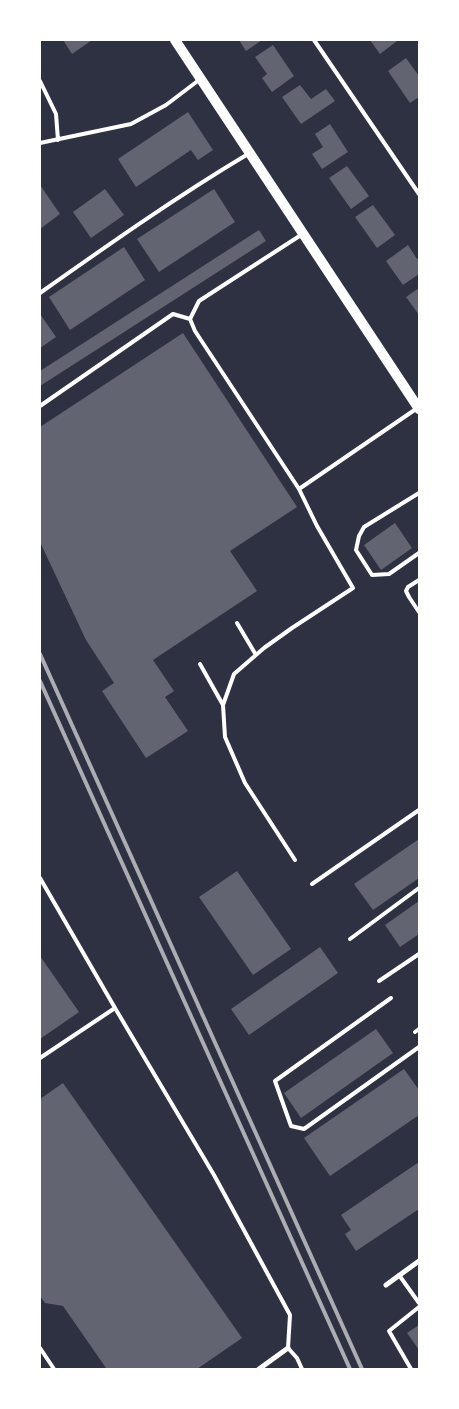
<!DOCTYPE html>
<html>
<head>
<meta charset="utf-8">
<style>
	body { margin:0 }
	#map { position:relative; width:459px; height:1409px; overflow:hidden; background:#2d3142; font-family:"Asap Condensed",sans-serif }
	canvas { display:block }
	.frame { position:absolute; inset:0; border:41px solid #fff; pointer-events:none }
</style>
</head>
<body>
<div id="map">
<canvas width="459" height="1409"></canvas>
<div class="frame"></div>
</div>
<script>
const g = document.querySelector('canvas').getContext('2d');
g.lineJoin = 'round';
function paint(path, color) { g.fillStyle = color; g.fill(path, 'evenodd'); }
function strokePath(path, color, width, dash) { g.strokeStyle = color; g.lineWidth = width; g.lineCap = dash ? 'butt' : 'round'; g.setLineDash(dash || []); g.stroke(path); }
paint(new Path2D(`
	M63 40H92L72 54Z
	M239 40H262L246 51Z
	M370 40H396L397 41 380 54Z
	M273 45 294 76 272 92 262 78 267 74 255 57Z
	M406 58 419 76V97L410 103 388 71Z
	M300 85 311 99 326 89 335 101 301 124 282 97Z
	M188 112 213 150 198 160 191 150 136 187 118 159Z
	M330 124 348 152 322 169 312 154 323 147 315 134Z
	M347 166 369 196 351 209 329 178Z
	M40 185 60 214 40 229Z
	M105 189 124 215 91 238 73 212Z
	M214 189 235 222 159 272 137 239Z
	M373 205 395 235 377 248 355 217Z
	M259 230 266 241 40 386V371Z
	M408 245 417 259 419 257V274L403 285 386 261Z
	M124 247 145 280 70 330 49 297Z
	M419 288V315L406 297Z
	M40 314 56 337 40 348Z
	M183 333 297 507 230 551 257 591 153 660 174 691 165 697 188 731 146 758 102 691 114 683 86 640 40 542V427Z
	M395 523 412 548 381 570 364 545Z
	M419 839V878L373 910 354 884Z
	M237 871 291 949 253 975 199 897Z
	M419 901V934L400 947 385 925Z
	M320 947 338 973 249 1035 231 1009Z
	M40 956 79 1012 40 1039Z
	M376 1029 393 1053 301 1118 284 1093Z
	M404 1069 419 1090V1115L330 1176 304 1138Z
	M63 1083 242 1338 197 1369H104L106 1368 63 1306 45 1303 40 1296V1099Z
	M419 1162V1209L356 1251 345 1234 351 1230 341 1215Z
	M419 1325V1350L407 1333Z`), '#626471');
strokePath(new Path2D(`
	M314 40 419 194
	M40 81 56 114 58 140
	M40 143 131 124 166 105 199 80
	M40 293C108 245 176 197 248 154
	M40 406 173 314 190 319
	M299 489 416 409
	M419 493 364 527 359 536 356 550 372 575 389 574 419 553
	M419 580 408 587 406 591 409 597 419 612
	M237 623 256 655
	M200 664 223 705
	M295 860 245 783 225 737 223 705 234 674 264 648 292 628 353 588 317 526 299 489 195 331 190 319 199 301 301 235
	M40 878 115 1008 40 1058
	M312 884 419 810
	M350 939 419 888
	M379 981 419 954
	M391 998 275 1081 291 1126 304 1129 419 1047
	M115 1008 214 1175 290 1315 288 1348 297 1358 302 1369
	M415 1032 419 1029
	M399 1275 419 1303
	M40 1348 54 1369
	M411 1369 389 1331 419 1307`), '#fff', 4);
strokePath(new Path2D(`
	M386 1285 419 1261
	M259 1369 288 1348`), '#fff', 5);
strokePath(new Path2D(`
	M175 40 419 409`), '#fff', 10);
strokePath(new Path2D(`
	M40 654 362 1369
	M40 681 350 1369`), '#abadb3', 4);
</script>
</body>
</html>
